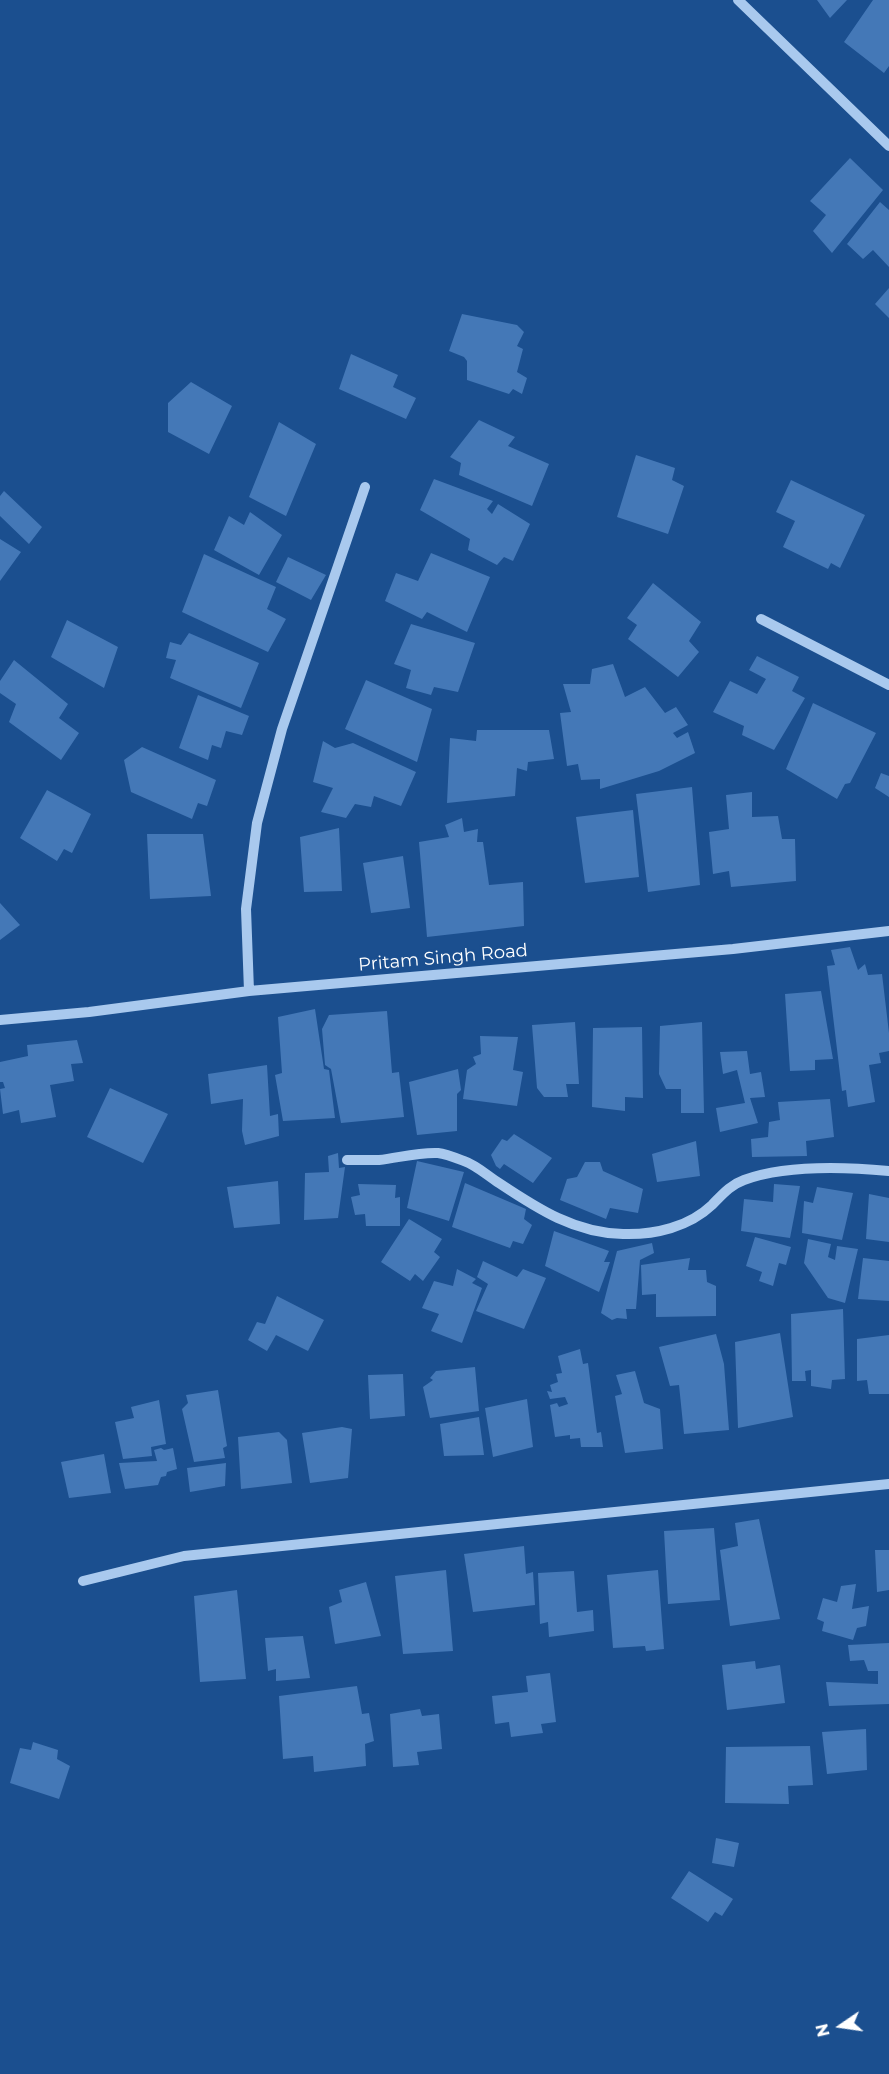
<!DOCTYPE html>
<html>
<head>
<meta charset="utf-8">
<style>
	body { margin:0 }
	#map { position:relative; width:889px; height:2074px; overflow:hidden; background:#1b4f8f; font-family:Montserrat,sans-serif }
	canvas { display:block }
	.north { position:absolute; left:811px; top:1996px; width:60px; height:60px; -webkit-text-stroke:4px #1b4f8f; paint-order:stroke; rotate:257deg; font-size:16px; font-weight:700; line-height:24px; text-align:center; color:#fff }
	.north::after { content:''; display:block; margin:auto; width:21px; height:27px; background:#fff; clip-path:polygon(50% 0,100% 100%,50% 72%,0 100%) }
</style>
</head>
<body>
<div id="map">
<canvas width="889" height="2074"></canvas>
<div class="north">N</div>
</div>
<script>
const g = document.querySelector('canvas').getContext('2d');
g.lineJoin = 'round';
function paint(path, color) { g.fillStyle = color; g.fill(path, 'evenodd'); }
function strokePath(path, color, width, dash) { g.strokeStyle = color; g.lineWidth = width; g.lineCap = dash ? 'butt' : 'round'; g.setLineDash(dash || []); g.stroke(path); }
function label(font, color, halo, rows, align = 'center') {
  g.font = font + ' Montserrat,sans-serif'; g.lineWidth = 5; g.setLineDash([]); g.textBaseline = 'middle'; g.strokeStyle = halo; g.fillStyle = color; for (const [text, x, y, turn = 0] of rows) {
    g.save(); g.translate(x, y); g.rotate((+turn || 0) * Math.PI / 180); g.textAlign = isNaN(turn) ? turn : align; if (halo) g.strokeText(text, 0, 0); g.fillText(text, 0, 0); g.restore();
  }
}
paint(new Path2D(`
	M817 0H847L830 18Z
	M873 0H889V66L884 73 844 42Z
	M850 158 883 190 832 253 813 231 826 215 810 201Z
	M880 202 889 210V267L873 250 863 259 847 244Z
	M889 288V318L875 304Z
	M462 314 517 325 524 332 517 346 523 349 517 372 527 378 522 394 513 389 509 394 467 380V361L464 357 449 351Z
	M351 354 398 375 393 387 416 398 406 419 339 389Z
	M191 382 232 406 209 454 168 432V403Z
	M479 420 515 437 508 446 549 464 532 506 459 475 461 463 450 457Z
	M279 422 316 444 286 516 249 497Z
	M636 455 675 468 672 480 684 486 668 534 617 517Z
	M434 479 493 501 487 509 492 514 498 504 530 524 513 561 504 557 497 565 468 550 470 539 420 510Z
	M791 480 865 515 840 568 831 563 828 569 783 547 795 521 776 512Z
	M4 491 42 527 29 544 0 516V496Z
	M250 512 282 535 259 575 214 550 229 516 244 525Z
	M0 539 21 552 0 581Z
	M431 553 490 577 467 632 427 612 422 619 385 601 396 573 418 581Z
	M204 554 276 587 267 609 286 619 268 652 182 612Z
	M288 557 326 575 311 600 276 582Z
	M653 583 701 622 689 641 699 652 678 677 628 639 637 625 627 618Z
	M67 620 118 647 104 688 51 657Z
	M411 624 475 643 458 692 434 687 431 695 406 688 411 670 394 664Z
	M189 633 259 663 241 708 170 678 176 660 166 658 170 642 181 645Z
	M757 656 799 677 792 691 805 698 774 750 742 735 744 726 713 712 730 681 757 694 766 679 749 670Z
	M14 660 68 704 59 718 79 733 61 760 9 722 16 704 0 693V681Z
	M613 664 625 697 645 687 665 713 676 707 688 725 673 733 677 738 688 732 695 753 659 771 600 789V779L581 780 578 764 567 766 560 713 571 712 563 684H590L592 669Z
	M366 680 432 709 417 762 345 729Z
	M198 695 249 716 242 735 226 731 221 748 212 745 208 760 179 748Z
	M813 703 876 733 850 783 845 784 837 799 786 769Z
	M477 730H549L554 759 528 762 527 771 517 768 515 796 447 803 450 738 476 741Z
	M323 741 335 748 353 743 416 772 401 806 374 796 371 807 355 804 346 818 321 812 333 788 313 782Z
	M142 747 216 780 207 806 198 803 192 819 131 792 124 760Z
	M881 773 889 776V797L875 788Z
	M692 787 700 885 648 892 636 794Z
	M47 790 91 814 72 853 64 849 57 861 20 838Z
	M752 792V817L778 816 782 839H795L796 881 731 887 729 871 713 874 709 832 729 829 726 795Z
	M633 810 639 877 585 883 576 817Z
	M462 818 464 832 478 829 477 842H483L489 885 523 882 524 926 427 937 419 842 449 837 445 825Z
	M339 828 342 891 304 892 300 837Z
	M147 834H203L211 896 150 899Z
	M403 856 410 908 371 913 363 863Z
	M0 903 20 925 0 940Z
	M850 947 858 970 865 964 868 975 882 974 889 1033V1051L879 1053 881 1063 869 1065 875 1102 848 1107 846 1090 842 1091 827 966 835 965 831 950Z
	M821 991 833 1059 815 1060V1070L790 1071 785 994Z
	M315 1009 324 1069 329 1070 335 1118 283 1121 275 1075 282 1073 278 1017Z
	M387 1011 392 1073 399 1072 404 1117 341 1123 331 1069 325 1065 322 1029 329 1015Z
	M575 1022 579 1084H566L568 1097H544L537 1088 532 1025Z
	M702 1022 704 1113H681V1089H666L659 1074 660 1026Z
	M642 1027 643 1098 625 1097V1111L592 1107 593 1028Z
	M480 1036 518 1037 513 1070 523 1072 517 1106 463 1099 467 1070 476 1064 473 1057 481 1054Z
	M77 1040 83 1063 71 1064 74 1081 50 1085 56 1117 21 1123 19 1110 3 1114 0 1089 5 1088 3 1082H0V1062L28 1056 27 1045Z
	M747 1051 750 1074 761 1072 765 1097 750 1098 758 1123 720 1132 716 1108 745 1103 737 1070 723 1074 720 1052Z
	M267 1065 270 1116 278 1114 279 1136 245 1145 242 1131 243 1099 211 1104 208 1074Z
	M458 1069 461 1090 457 1094V1131L417 1135 409 1082Z
	M110 1088 168 1114 143 1163 87 1137Z
	M830 1099 834 1137 806 1141 807 1156 752 1157 751 1139 768 1137 769 1122 780 1120 778 1102Z
	M514 1134 552 1158 533 1183 504 1164 500 1169 496 1166 491 1155 502 1139 507 1141Z
	M696 1141 700 1176 657 1182 652 1154Z
	M338 1153 339 1168 345 1167 338 1218 304 1220 305 1173 329 1172 328 1156Z
	M417 1161 464 1172 449 1221 407 1208Z
	M585 1162H600L603 1171 643 1189 638 1213 610 1208 606 1219 560 1200 567 1179 577 1177Z
	M278 1181 280 1224 234 1228 227 1187Z
	M465 1183 526 1209 524 1219 532 1225 523 1244 513 1241 510 1248 452 1227Z
	M358 1184 396 1185 395 1198 400 1197V1226H366L365 1214 355 1215 351 1197 360 1195Z
	M774 1184 800 1186 790 1238 741 1231 744 1199 773 1202Z
	M817 1187 853 1193 842 1240 802 1233 804 1201 813 1203Z
	M869 1194 889 1198V1242L866 1239Z
	M409 1219 442 1239 434 1252 440 1257 423 1281 415 1274 410 1281 381 1262Z
	M554 1231 609 1251 604 1262H610L599 1292 545 1266Z
	M755 1237 791 1247 786 1265 779 1263 773 1286 759 1281 762 1272 746 1266Z
	M808 1239 831 1244 828 1257 835 1260 837 1246 858 1249 845 1303 828 1298 804 1263Z
	M652 1243 654 1253 640 1260 636 1309H626L627 1319 617 1318 612 1320 601 1313 617 1251Z
	M690 1258 688 1270H706L707 1282 716 1286V1316L656 1317V1294L642 1295 641 1265Z
	M863 1258 889 1261V1301L858 1299Z
	M483 1261 517 1277 523 1269 546 1278 524 1329 476 1311 488 1284 477 1277Z
	M457 1269 476 1279 472 1283 482 1288 462 1343 431 1331 439 1314 422 1308 434 1281 453 1286Z
	M277 1296 324 1320 308 1351 276 1335 267 1351 248 1340 257 1322 265 1324Z
	M843 1309 845 1379 832 1380 831 1389 811 1386V1370L805 1371 806 1381H792L791 1314Z
	M780 1333 793 1417 738 1428 735 1342Z
	M716 1334 724 1364 729 1430 684 1434 679 1385 670 1386 659 1347Z
	M889 1335V1394H869L867 1380 857 1381V1339Z
	M580 1349 583 1364 588 1363 597 1433 601 1432 603 1447H581L580 1438 570 1439V1435L555 1437 550 1405 557 1403 559 1407 568 1404 565 1397 550 1399 547 1391 552 1392 550 1385 558 1382 556 1374 562 1373 558 1356Z
	M475 1367 479 1411 430 1418 423 1387 433 1380 430 1378 436 1371Z
	M635 1371 644 1403 660 1409 663 1449 625 1453 615 1396 622 1394 616 1375Z
	M403 1374 405 1416 370 1419 368 1375Z
	M218 1390 227 1446 223 1448 225 1458 194 1462 182 1409 188 1403 186 1395Z
	M527 1399 533 1447 493 1457 485 1408Z
	M159 1400 166 1444 151 1447 152 1456 123 1459 115 1422 134 1418 131 1407Z
	M479 1417 484 1455 444 1456 440 1424Z
	M342 1427 352 1429 348 1478 310 1483 302 1433Z
	M279 1432 287 1440 292 1483 241 1489 238 1437Z
	M161 1448 164 1450 173 1448 177 1469 167 1472 166 1476 161 1477 158 1485 125 1489 119 1463 157 1461 154 1450Z
	M104 1454 111 1493 69 1498 61 1462Z
	M226 1463 225 1486 190 1492 187 1468Z
	M759 1519 780 1619 730 1626 720 1550 738 1546 735 1523Z
	M714 1528 720 1600 668 1604 664 1531Z
	M524 1546 526 1574 533 1572 535 1605 473 1612 464 1554Z
	M875 1550H889V1590L877 1592Z
	M446 1570 453 1651 403 1654 395 1576Z
	M658 1570 664 1649 646 1651 645 1646 613 1648 607 1575Z
	M574 1571 577 1612 593 1610 594 1631 549 1637 548 1622 540 1624 538 1573Z
	M366 1582 381 1636 335 1644 329 1607 342 1602 339 1590Z
	M856 1584 852 1609 869 1606 866 1626 857 1628 853 1640 822 1631 824 1622 817 1619 823 1598 837 1602 841 1586Z
	M237 1590 246 1679 200 1682 194 1596Z
	M303 1636 310 1678 276 1681V1669L268 1671 265 1638Z
	M889 1643V1704L829 1706 826 1682 878 1684V1671H868L864 1660 850 1661 848 1645Z
	M755 1661 756 1669 780 1665 785 1703 727 1710 722 1665Z
	M550 1673 556 1722 541 1724 543 1733 511 1737 509 1722 495 1724 492 1696 528 1692 526 1676Z
	M357 1686 362 1714 369 1713 374 1741 365 1744 366 1766 314 1772 313 1756 283 1759 279 1696Z
	M420 1709 422 1716 439 1714 442 1749 417 1752 419 1765 393 1767 390 1714Z
	M866 1729 867 1770 827 1774 822 1732Z
	M33 1742 58 1750 57 1759 70 1766 59 1799 10 1783 20 1748 31 1750Z
	M810 1746 813 1785 788 1786 789 1804 725 1803 726 1747Z
	M716 1838 739 1843 734 1867 712 1863Z
	M689 1871 733 1899 722 1916 715 1912 708 1922 671 1898Z`), '#4478b7');
strokePath(new Path2D(`
	M738 0 889 146
	M761 619 889 685
	M249 991 246 909 257 823 282 729 365 487
	M0 1020 89 1012 249 991 733 949 889 931
	M347 1160C358 1160 368 1160 379 1160 398 1158 418 1152 438 1153 446 1154 456 1158 464 1161 476 1165 488 1176 499 1183 538 1209 575 1233 623 1234 655 1235 689 1227 712 1205 722 1195 730 1185 744 1180 785 1165 846 1167 889 1171
	M83 1581 184 1556 889 1484`), '#a9c9ee', 10);
label('18px', '#fff', '#1b4f8f', [
	["Pritam Singh Road",443,958,-5]
]);
</script>
</body>
</html>
